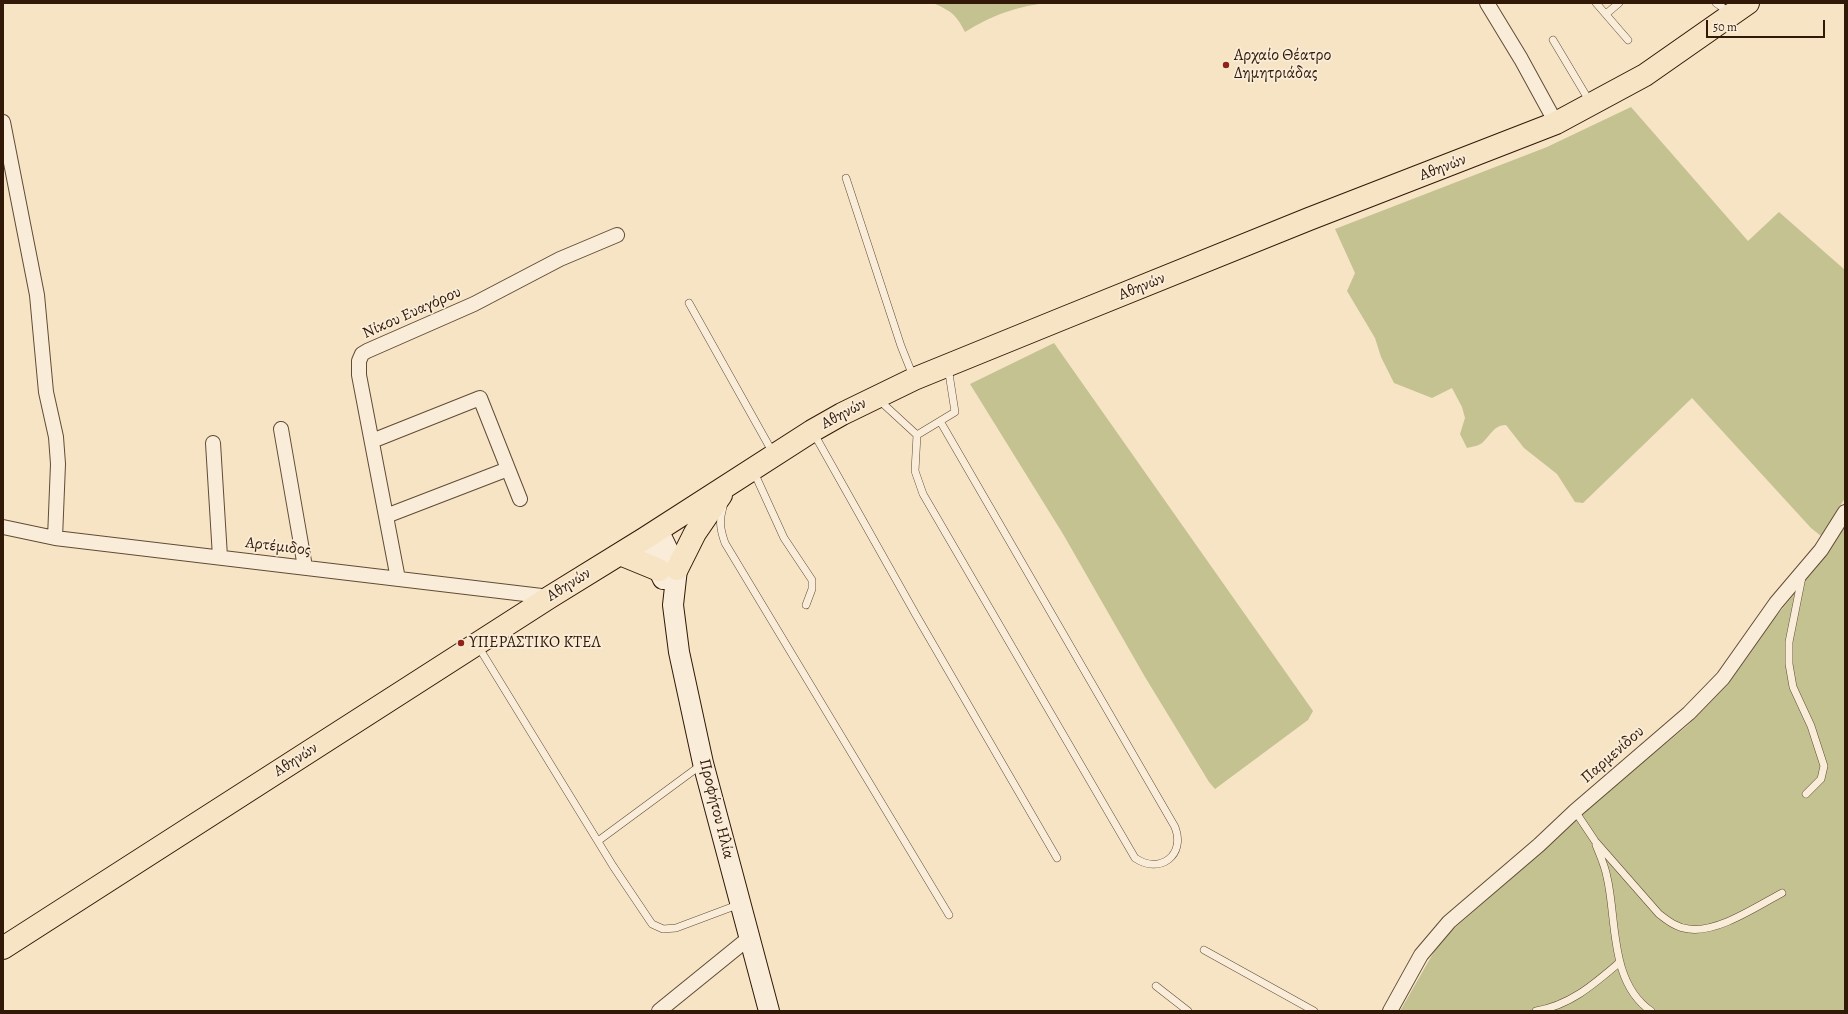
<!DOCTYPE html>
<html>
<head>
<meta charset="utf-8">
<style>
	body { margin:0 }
	#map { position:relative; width:1848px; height:1014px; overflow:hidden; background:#f6e4c5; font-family:Alegreya,serif }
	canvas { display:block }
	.frame { position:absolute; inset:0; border:4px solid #311807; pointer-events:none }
	.scale { position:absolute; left:1706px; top:20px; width:119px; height:18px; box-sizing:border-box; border:2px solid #311807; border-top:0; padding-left:5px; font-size:12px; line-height:14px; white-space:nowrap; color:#311807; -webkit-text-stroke:3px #f9edd9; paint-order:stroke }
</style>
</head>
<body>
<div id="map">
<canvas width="1848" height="1014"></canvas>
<div class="frame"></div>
<div class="scale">50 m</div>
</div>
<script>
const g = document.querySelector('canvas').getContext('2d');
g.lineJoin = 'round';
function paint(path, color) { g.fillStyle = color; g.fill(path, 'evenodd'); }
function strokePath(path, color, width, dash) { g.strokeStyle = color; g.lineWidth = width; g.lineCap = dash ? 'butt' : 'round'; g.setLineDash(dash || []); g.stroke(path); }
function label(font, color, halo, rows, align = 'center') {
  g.font = font + ' Alegreya,serif'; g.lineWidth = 3.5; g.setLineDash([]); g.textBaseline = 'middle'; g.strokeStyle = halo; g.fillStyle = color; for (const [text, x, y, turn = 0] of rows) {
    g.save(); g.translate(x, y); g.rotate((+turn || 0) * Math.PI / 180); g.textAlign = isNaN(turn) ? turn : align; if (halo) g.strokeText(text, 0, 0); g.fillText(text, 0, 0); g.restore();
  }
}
paint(new Path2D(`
	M933 3H1045C1012 8 993 15 965 32 956 14 951 11 933 3Z
	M1631 107 1748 241 1779 212 1845 270V498L1821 536 1811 528 1692 398 1583 503 1575 502 1557 474 1524 448 1506 425C1494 425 1490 436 1482 443 1478 446 1471 447 1467 448L1460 434 1465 418 1462 407 1452 388 1432 398 1394 383 1381 357 1375 338 1347 291 1355 273 1335 229 1547 147Z
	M1054 343 1313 711 1308 720 1215 789 1209 782 1145 677 1063 534 970 384Z
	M1845 526V1011H1400L1435 950 1449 933 1528 864 1584 811 1687 726 1728 684 1774 619 1819 564Z`), '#c3c290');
const lane = new Path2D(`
	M1596 3 1628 40
	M1716 3 1729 12
	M1606 14 1619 3
	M1553 40 1590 102
	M846 178 901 346 913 376
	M689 303 773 453
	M879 400 917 435 955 412 948 367
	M813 432 916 615 1057 858
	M917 435 915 471 923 494 1135 858C1160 875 1186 855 1175 827L940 421
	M753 470 784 538 812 580V589L806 605
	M723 507C719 521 720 529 725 543L949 915
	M1802 577 1789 642V664L1793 687 1811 726 1824 766 1821 779 1806 794
	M478 646 613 866 652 924 663 929 676 928 740 904
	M1575 811 1595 841 1659 914C1668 921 1677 928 1689 929 1718 933 1757 906 1782 893
	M598 841 701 765
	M1596 845C1600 855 1605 866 1607 877 1617 919 1609 982 1651 1011
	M1204 950 1314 1011
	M1156 986 1188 1011
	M1536 1011C1571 1005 1594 984 1620 962`);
const street = new Path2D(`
	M1487 3 1521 59 1556 123
	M3 122 37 295 46 392 56 437 58 464 55 538
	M281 429 305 567
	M372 441 480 398 520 499
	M213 443 220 557
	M386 516 508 469
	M3 527 55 538 550 597
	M398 579 359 375V361L362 354 367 351 474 304 560 259 617 235
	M659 1011 749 938
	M1390 1011 1421 955 1449 922 1539 845 1575 811 1689 713 1723 678 1776 603 1821 550 1845 512`);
const secondary = new Path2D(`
	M658 530 677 569 673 605 679 652 703 763 769 1011
	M644 539 663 579`);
const primary = new Path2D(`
	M620 554 659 570
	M677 569 695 533 721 495
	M3 948 550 597 644 539 812 431 842 414 914 379 1064 318 1309 219 1556 123 1645 75 1748 3`);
strokePath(lane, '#624b36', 8);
strokePath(street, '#624b36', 16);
strokePath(secondary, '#311807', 22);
strokePath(primary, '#311807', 24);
strokePath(lane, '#f9edd9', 7);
strokePath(street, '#f9edd9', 14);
strokePath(secondary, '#f9edd9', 20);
strokePath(primary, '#f6e4c5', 22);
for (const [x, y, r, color] of [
	[1226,65,4,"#8f2418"],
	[461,643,4,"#8f2418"]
]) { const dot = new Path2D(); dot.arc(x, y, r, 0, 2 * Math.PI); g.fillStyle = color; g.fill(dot); strokePath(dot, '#f9edd9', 1.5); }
label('16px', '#311807', '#f9edd9', [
	["Αρχαίο Θέατρο",1234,56],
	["Δημητριάδας",1234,74],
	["ΥΠΕΡΑΣΤΙΚΟ ΚΤΕΛ",469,643]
], 'left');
label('16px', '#311807', '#f9edd9', [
	["Αθηνών",1443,168,-21],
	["Αθηνών",1142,287,-22],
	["Νίκου Ευαγόρου",412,313,-24],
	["Αθηνών",844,414,-28],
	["Αρτέμιδος",278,547,7],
	["Αθηνών",569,585,-32],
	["Παρμενίδου",1613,755,-41],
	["Αθηνών",296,760,-33],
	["Προφήτου Ηλία",716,809,76]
]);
</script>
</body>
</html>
